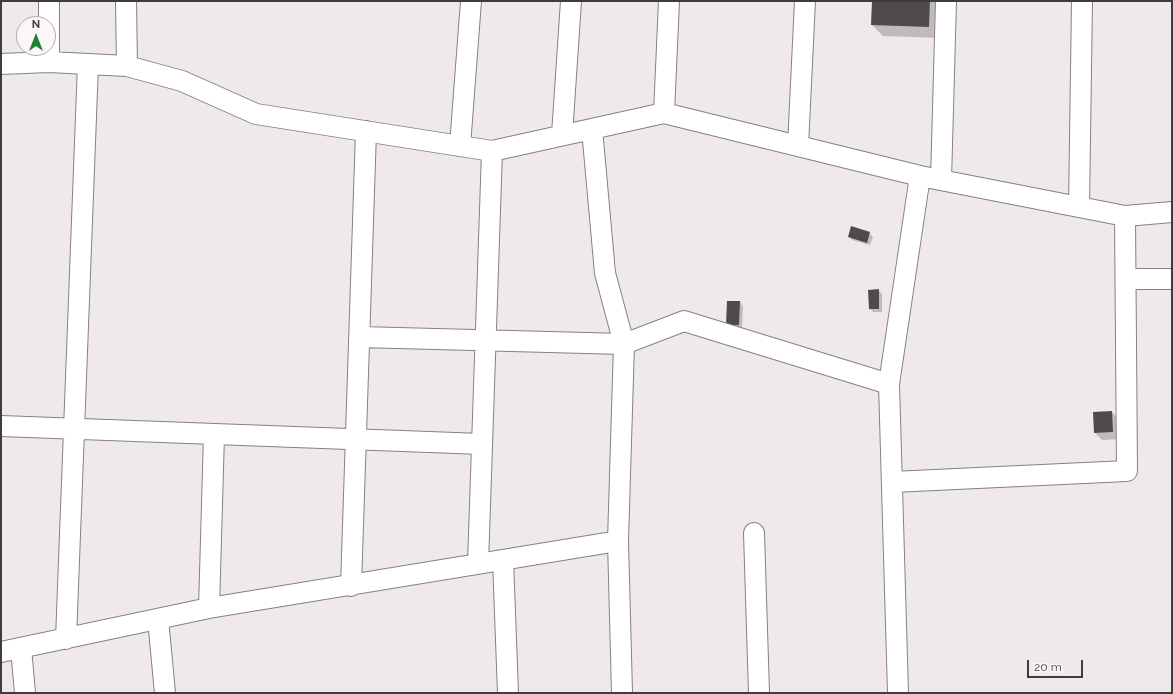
<!DOCTYPE html>
<html>
<head>
<meta charset="utf-8">
<style>
	body { margin:0 }
	#map { position:relative; width:1173px; height:694px; overflow:hidden; background:#f0e9eb; font-family:Raleway,sans-serif }
	canvas { display:block }
	.frame { position:absolute; inset:0; border:2px solid #3e3c3d; pointer-events:none }
	.north { position:absolute; left:16px; top:16px; width:40px; height:40px; box-sizing:border-box; background:#fdf6f8; border:1px solid #b1acad; border-radius:50%; rotate:0deg; font-size:11px; font-weight:700; line-height:16px; text-align:center; color:#3e3c3d }
	.north::after { content:''; display:block; margin:auto; width:14px; height:18px; background:#1c8033; clip-path:polygon(50% 0,100% 100%,50% 72%,0 100%) }
	.scale { position:absolute; left:1027px; top:660px; width:56px; height:18px; box-sizing:border-box; border:2px solid #3e3c3d; border-top:0; padding-left:5px; font-size:12px; line-height:14px; white-space:nowrap; color:#3e3c3d; -webkit-text-stroke:3px #fdf6f8; paint-order:stroke }
</style>
</head>
<body>
<div id="map">
<canvas width="1173" height="694"></canvas>
<div class="frame"></div>
<div class="north">N</div>
<div class="scale">20 m</div>
</div>
<script>
const g = document.querySelector('canvas').getContext('2d');
g.lineJoin = 'round';
function paint(path, color) { g.fillStyle = color; g.fill(path, 'evenodd'); }
function strokePath(path, color, width, dash) { g.strokeStyle = color; g.lineWidth = width; g.lineCap = dash ? 'butt' : 'round'; g.setLineDash(dash || []); g.stroke(path); }
paint(new Path2D(`
	M873 1H941L940 38 883 36 872 25Z
	M869 233 873 237 870 245 852 240 849 236Z
	M878 290 882 294V312H873L870 309Z
	M740 302 743 306 742 328H730L727 324Z
	M1112 412 1119 420 1120 439 1102 440 1095 433Z`), '#0003');
paint(new Path2D(`
	M872 1H930L929 27 871 25Z
	M851 226 870 232 867 243 848 237Z
	M879 289V309H869L868 290Z
	M727 301H740L739 325H726Z
	M1112 411 1113 432 1094 433 1093 412Z`), '#4f4a4b');
const minor = new Path2D(`
	M49 1V62
	M126 1 127 66
	M1 64 49 62 127 66 182 81 256 114 492 151 664 113 920 176 1125 216 1172 212
	M664 113 669 1
	M592 129 605 273 624 344 618 541 622 693
	M562 135 571 1
	M460 146 471 1
	M798 146 805 1
	M941 180 946 1
	M1079 207 1082 1
	M1126 279H1172
	M360 337 624 344 684 321 889 384
	M1 426 482 444
	M892 482 1127 471 1125 216
	M754 533 759 693
	M503 560 508 693
	M478 564 492 151
	M351 586 366 131
	M209 608 214 435
	M158 619 165 693
	M66 639 88 64
	M21 648 25 693
	M1 652 209 608 618 541
	M898 693 889 384 920 176`);
strokePath(minor, '#858081', 22);
strokePath(minor, '#fff', 20);
</script>
</body>
</html>
